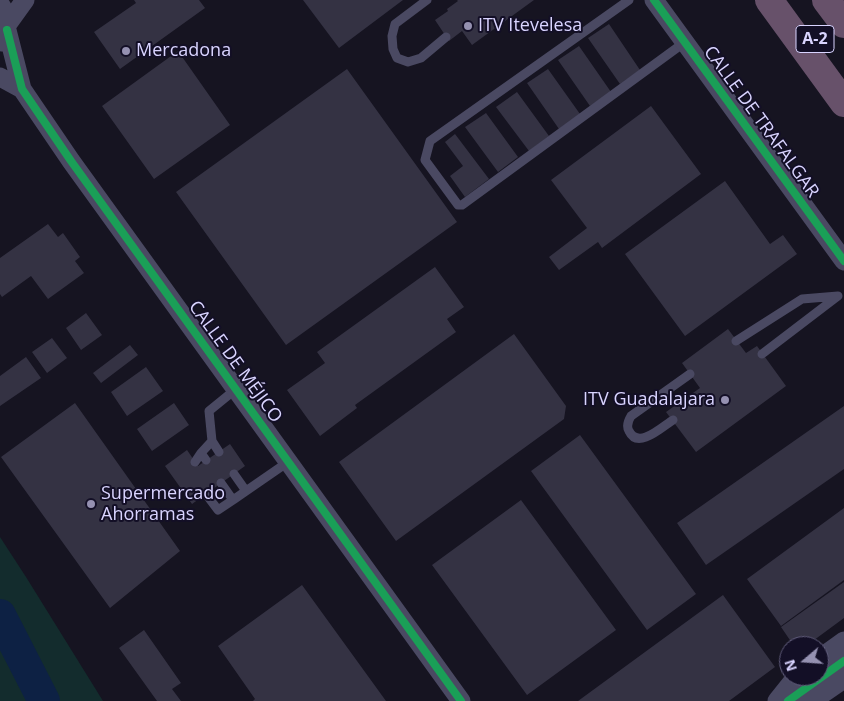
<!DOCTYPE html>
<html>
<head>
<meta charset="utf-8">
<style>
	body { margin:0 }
	#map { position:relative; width:844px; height:701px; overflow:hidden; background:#161421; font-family:"Open Sans",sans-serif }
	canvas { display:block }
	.north { position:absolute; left:779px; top:636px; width:50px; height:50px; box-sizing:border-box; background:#130f26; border:1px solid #625e7d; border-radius:50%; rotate:252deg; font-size:14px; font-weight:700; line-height:20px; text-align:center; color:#d9d4ff }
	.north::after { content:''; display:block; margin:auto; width:18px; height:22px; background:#9591b1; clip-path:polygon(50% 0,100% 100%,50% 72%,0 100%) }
</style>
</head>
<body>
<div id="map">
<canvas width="844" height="701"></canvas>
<div class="north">N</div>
</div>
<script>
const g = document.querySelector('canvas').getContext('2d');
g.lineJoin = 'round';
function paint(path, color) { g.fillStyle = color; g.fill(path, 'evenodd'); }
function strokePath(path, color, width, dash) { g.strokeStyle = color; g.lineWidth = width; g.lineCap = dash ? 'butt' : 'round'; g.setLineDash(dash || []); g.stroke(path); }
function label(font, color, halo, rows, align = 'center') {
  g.font = font + ' "Open Sans",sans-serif'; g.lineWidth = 4; g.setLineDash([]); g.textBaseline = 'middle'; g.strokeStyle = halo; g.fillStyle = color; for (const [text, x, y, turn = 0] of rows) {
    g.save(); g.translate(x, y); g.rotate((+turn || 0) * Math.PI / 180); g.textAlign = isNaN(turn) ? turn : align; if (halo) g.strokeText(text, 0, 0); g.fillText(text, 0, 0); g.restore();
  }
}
paint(new Path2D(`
	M0 537 26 577 103 701H0Z`), '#132c2d');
strokePath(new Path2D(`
	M0 615 44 701`), '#0d2144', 32);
paint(new Path2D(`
	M134 0H199L205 8 120 69 94 32 136 3Z
	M303 0H403L339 48Z
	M457 0H534L472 45 462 31 449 41 435 20 448 11 447 9 458 1Z
	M609 24 640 70 620 84 588 38Z
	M579 46 611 92 590 106 558 60Z
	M178 51 230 125 154 179 102 106Z
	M347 69 457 222 286 345 176 192Z
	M548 69 580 114 559 129 527 83Z
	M517 92 549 136 529 151 496 107Z
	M651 106 701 174 602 248 598 242 559 270 549 257 587 228 551 180Z
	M486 113 518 157 498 172 465 127Z
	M455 134 489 179 465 197 450 176 463 166 445 142Z
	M725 181 770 244 783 235 797 254 685 336 625 254Z
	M48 224 58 237 63 233 80 257 75 261 84 273 48 299 31 276 2 297 0 294V258Z
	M435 267 464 307 447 319 456 332 355 405 357 408 320 436 287 390 325 363 317 352Z
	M86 313 102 335 81 350 66 328Z
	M728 329 746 353 757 346 786 386 696 452 666 412 700 388 682 363Z
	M514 334 566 406 564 419 396 541 339 462Z
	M52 338 67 358 47 373 32 352Z
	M130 345 138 355 101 383 93 373Z
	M26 357 41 378 0 406V376Z
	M146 367 163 391 127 416 111 392Z
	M75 403 180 551 110 608 1 457Z
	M174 403 189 425 152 451 137 429Z
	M844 406V469L706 565 677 523Z
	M580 435 696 594 647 630 531 471Z
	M230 444 245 466 192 504 165 466 187 450 198 466Z
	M521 500 616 630 527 695 432 565Z
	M844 508V580L781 626 747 579Z
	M844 582V618L806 646H794L781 627Z
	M302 585 386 701H253L255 699 218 646Z
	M723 595 775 667 729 701H578Z
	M144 630 181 683 172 689 181 701H157L119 648Z`), '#343243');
strokePath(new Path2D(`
	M427 0 395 24 392 36 393 49 397 58 408 62 421 58 446 37
	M629 0 430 141 425 160 458 205H462L685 42
	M736 341 802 299 838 296 762 354
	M673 420C662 427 638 450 629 431 626 426 628 421 631 416L690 374
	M219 452 212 441 209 411 236 389
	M206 460 201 453 212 441
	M195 462 201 453
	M234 474 246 491 288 462
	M221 483 233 500 246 491
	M206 494 218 510 233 500`), '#4a4962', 9);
strokePath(new Path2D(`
	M654 0 844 261
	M0 4C9 16 8 29 2 42
	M7 25 25 0
	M7 30 22 89 71 161 461 701
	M0 77 22 89
	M819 659 844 641
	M777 701 797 676
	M788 701 844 661
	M812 701 844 679`), '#4a4962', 19);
strokePath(new Path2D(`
	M769 0 844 103
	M826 0 844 24`), '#67516a', 28);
strokePath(new Path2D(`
	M654 0 844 261
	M7 30 22 89 71 161 461 701
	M788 701 844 661`), '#1a9f57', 8);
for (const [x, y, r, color] of [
	[468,26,5,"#9591b1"],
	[126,51,5,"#9591b1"],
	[725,400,5,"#9591b1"],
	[91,504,5,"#9591b1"]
]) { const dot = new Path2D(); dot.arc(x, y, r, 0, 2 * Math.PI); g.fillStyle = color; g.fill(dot); strokePath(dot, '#130f26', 2); }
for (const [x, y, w] of [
	[815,39,38]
]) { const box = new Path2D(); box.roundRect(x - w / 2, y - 13.5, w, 27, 4); g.fillStyle = '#130f26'; g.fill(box); strokePath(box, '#d9d4ff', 1); }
label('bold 16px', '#d9d4ff', null, [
	["A-2",815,39]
]);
label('18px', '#d9d4ff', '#130f26', [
	["ITV Itevelesa",478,26],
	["Mercadona",136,51],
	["ITV Guadalajara",715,400,"right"],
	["Supermercado",101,494],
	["Ahorramas",101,515]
], 'left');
label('18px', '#d9d4ff', '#130f26', [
	["CALLE DE TRAFALGAR",761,122,54],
	["CALLE DE MÉJICO",235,362,54]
]);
</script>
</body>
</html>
